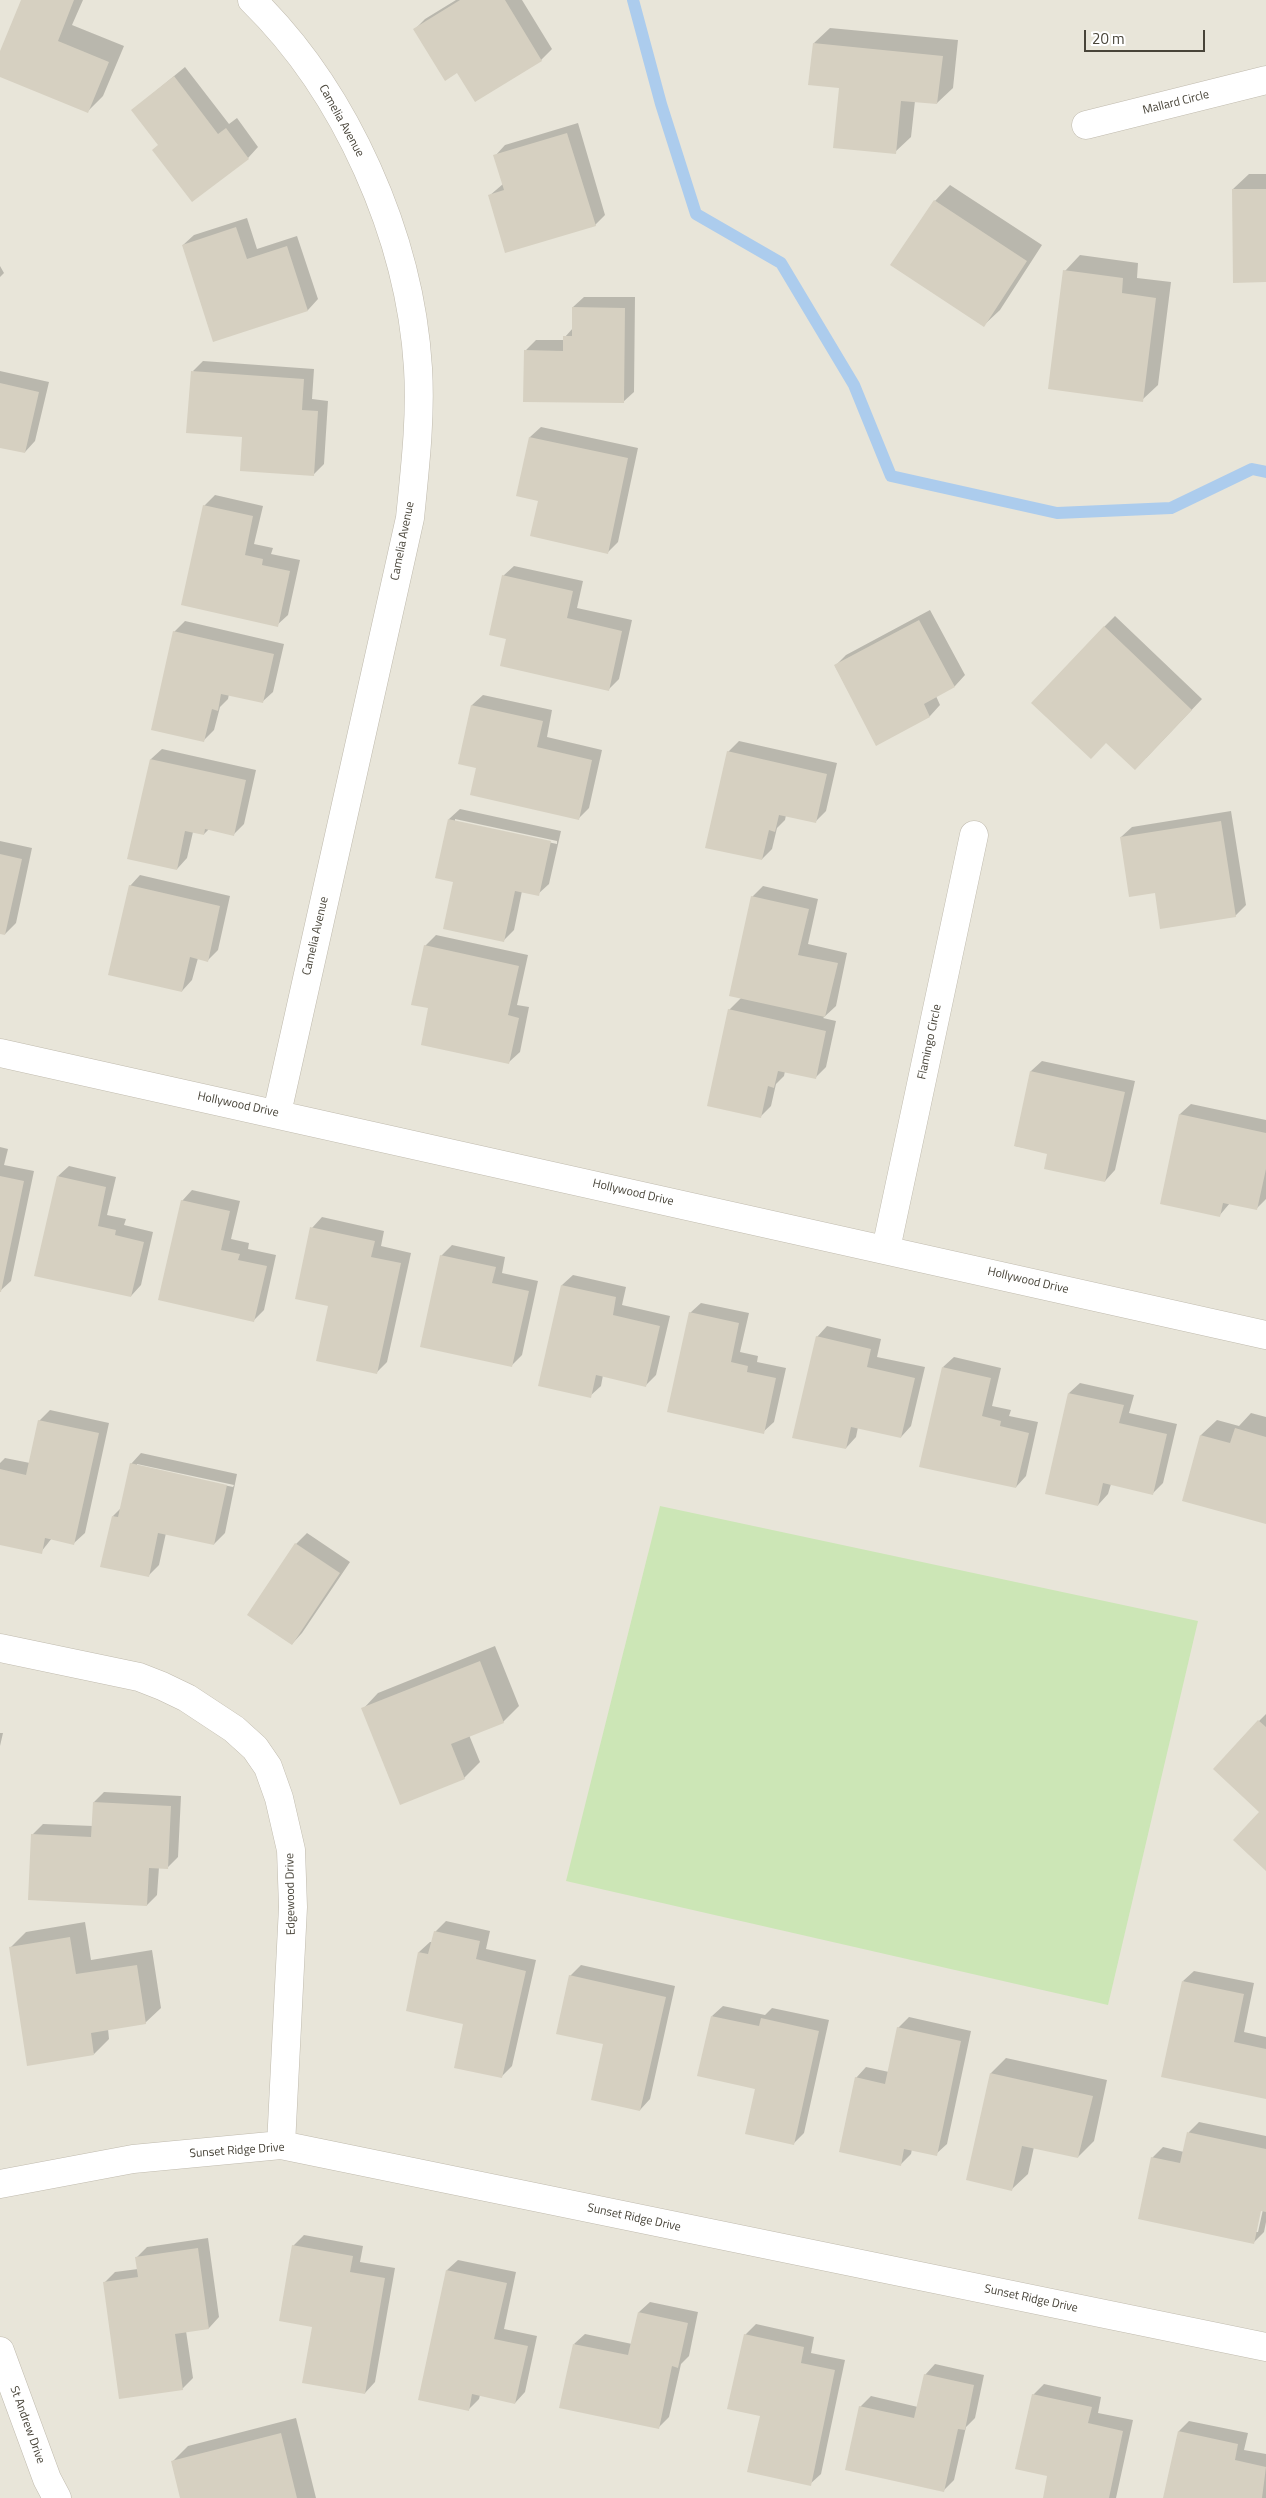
<!DOCTYPE html>
<html>
<head>
<meta charset="utf-8">
<style>
	body { margin:0 }
	#map { position:relative; width:1266px; height:2498px; overflow:hidden; background:#f5f3eb; font-family:"Titillium Web",sans-serif }
	canvas { display:block }
	.scale { position:absolute; left:1084px; top:30px; width:121px; height:22px; box-sizing:border-box; border:2px solid #484439; border-top:0; padding-left:6px; font-size:15px; line-height:18px; white-space:nowrap; color:#484439; -webkit-text-stroke:4px #fff; paint-order:stroke }
</style>
</head>
<body>
<div id="map">
<canvas width="1266" height="2498"></canvas>
<div class="scale">20 m</div>
</div>
<script>
const g = document.querySelector('canvas').getContext('2d');
g.lineJoin = 'round';
function paint(path, color) { g.fillStyle = color; g.fill(path, 'evenodd'); }
function strokePath(path, color, width, dash) { g.strokeStyle = color; g.lineWidth = width; g.lineCap = dash ? 'butt' : 'round'; g.setLineDash(dash || []); g.stroke(path); }
function label(font, color, halo, rows, align = 'center') {
  g.font = font + ' "Titillium Web",sans-serif'; g.lineWidth = 5; g.setLineDash([]); g.textBaseline = 'middle'; g.strokeStyle = halo; g.fillStyle = color; for (const [text, x, y, turn = 0] of rows) {
    g.save(); g.translate(x, y); g.rotate((+turn || 0) * Math.PI / 180); g.textAlign = isNaN(turn) ? turn : align; if (halo) g.strokeText(text, 0, 0); g.fillText(text, 0, 0); g.restore();
  }
}
paint(new Path2D(`
	M0 0H1266V2498H0Z`), '#e8e5d9');
paint(new Path2D(`
	M660 1506 1198 1621 1108 2005 566 1881Z`), '#cce6b6');
paint(new Path2D(`
	M22 0H83L72 25 124 46 103 96 88 111 0 76V55Z
	M456 0H522L552 49 541 60 458 71 415 29 425 19Z
	M830 28 958 40 953 88 937 103 915 101 911 137 895 152 840 87 814 43Z
	M185 67 229 124 237 118 258 147 248 158 159 144 133 110Z
	M578 123 605 215 595 225 489 196 503 184 495 156 505 145Z
	M1249 174H1266V281L1233 189Z
	M950 185 1042 245 1000 310 984 325 935 201Z
	M247 218 257 249 297 236 318 299 308 310 214 340 183 245 194 235Z
	M1080 255 1138 263 1137 278 1171 282 1158 385 1142 400 1065 271Z
	M0 266 4 273 0 277Z
	M584 297H635L634 392 623 402 525 351 536 340H564L565 337 573 328V307Z
	M203 361 314 369 312 399 328 401 324 464 313 475 244 436 193 371Z
	M0 371 49 382 35 441 25 452 0 447Z
	M541 427 638 448 618 542 608 552 540 500 530 437Z
	M215 495 263 506 254 544 273 548 271 554 300 560 288 615 277 625 204 506Z
	M514 566 583 581 577 608 632 620 619 679 608 690 507 638 503 576Z
	M930 610 965 675 955 686 936 696 940 705 930 716 877 744 835 666 846 655Z
	M1115 616 1202 699 1146 758 1107 741 1104 627Z
	M185 621 284 644 273 692 262 702 229 694 228 699 220 707 214 730 204 740 174 632Z
	M483 695 552 710 547 737 602 750 589 808 578 819 477 767 472 705Z
	M739 741 837 763 826 811 816 821 786 815 785 820 777 828 772 849 762 859 728 752Z
	M162 749 256 770 244 824 233 835 209 829 204 834 193 832 187 858 177 869 129 858 151 759Z
	M460 809 561 831 549 884 538 894 522 891 514 930 503 941 454 881 449 819ZM455 819 557 841V844L455 822Z
	M1231 811 1246 905 1235 916 1156 892 1121 837 1132 827Z
	M0 841 32 848 16 923 5 934 0 933Z
	M140 875 230 896 218 950 208 960 198 958 192 980 182 991 130 886Z
	M763 886 818 899 808 944 847 953 836 1006 823 1018 836 1021 826 1067 815 1078 785 1071 784 1076 776 1084 771 1106 760 1117 729 1010 741 998 752 897Z
	M436 935 528 955 517 1005 529 1007 520 1052 509 1062 430 1007 425 946Z
	M1042 1061 1135 1081 1115 1170 1105 1181 1049 1153 1015 1146 1031 1071Z
	M1191 1104 1266 1120V1199L1256 1209 1230 1203 1219 1216 1161 1203 1180 1114Z
	M0 1147 8 1149 4 1165 34 1171 11 1281 0 1291Z
	M69 1166 116 1177 107 1215 126 1219 124 1225 153 1232 141 1285 131 1296 58 1176Z
	M192 1190 240 1201 231 1239 249 1243 248 1249 276 1255 264 1310 254 1320 182 1201Z
	M322 1217 384 1231 381 1246 411 1253 387 1362 376 1373 329 1305 312 1228Z
	M452 1245 505 1257 502 1273 538 1281 522 1355 511 1366 441 1256Z
	M573 1275 626 1287 622 1305 670 1316 656 1375 646 1385 603 1375 601 1386 590 1396 562 1285Z
	M701 1303 749 1313 740 1352 758 1356 757 1362 786 1368 774 1422 763 1432 690 1313Z
	M827 1326 881 1339 877 1357 925 1367 911 1426 901 1437 858 1427 856 1437 846 1448 817 1337Z
	M954 1357 1001 1368 992 1406 1011 1410 1009 1416 1038 1422 1026 1476 1016 1487 943 1367Z
	M1080 1383 1134 1395 1129 1413 1177 1424 1163 1483 1153 1493 1111 1484 1108 1494 1098 1505 1069 1393Z
	M50 1410 109 1423 85 1533 74 1543 52 1538 41 1552 0 1543V1463L5 1458 30 1463 39 1421Z
	M1251 1413 1266 1417V1523L1184 1500 1201 1435 1217 1420 1239 1426Z
	M141 1453 237 1474 225 1533 214 1544 166 1533 159 1565 148 1576 113 1516 121 1508 131 1464ZM137 1464 234 1485 233 1487 137 1466Z
	M307 1533 350 1562 302 1633 292 1644 249 1615 296 1544Z
	M495 1646 519 1706 503 1722 469 1735 480 1762 464 1778 363 1709 378 1693Z
	M1266 1714V1869L1261 1812 1259 1721Z
	M0 1733H3L0 1746Z
	M104 1792 181 1796 178 1857 167 1868 159 1867 157 1895 147 1905 32 1835 43 1824 93 1826 94 1802Z
	M446 1921 490 1931 486 1949 536 1960 512 2066 501 2077 465 2023 407 2010 419 1952 430 1942H432L435 1932Z
	M85 1922 91 1960 152 1950 161 2008 145 2023 108 2029 109 2039 94 2054 10 1948 26 1932Z
	M581 1965 675 1986 650 2099 640 2110 570 1976Z
	M1194 1971 1254 1983 1244 2032 1266 2037V2098L1183 1981Z
	M723 2006 765 2015 772 2008 829 2020 804 2133 793 2144 712 2016Z
	M909 2017 971 2031 947 2144 936 2154 912 2149 911 2154 901 2164 856 2078 866 2067 889 2072 898 2028Z
	M1006 2058 1107 2080 1094 2141 1078 2157 1034 2147 1028 2174 1012 2189 991 2073Z
	M1199 2122 1266 2136V2222L1264 2232 1253 2243 1152 2158 1163 2147 1184 2152 1189 2132ZM1261 2204 1264 2205 1258 2232H1255Z
	M304 2235 363 2246 360 2262 395 2268 375 2382 365 2393 313 2326 293 2246Z
	M208 2238 219 2317 209 2328 186 2331 193 2378 182 2389 105 2282 115 2272 138 2269 137 2257 147 2247Z
	M458 2260 516 2272 504 2329 537 2336 525 2392 515 2403 480 2395 479 2399 468 2410 447 2270Z
	M650 2302 698 2312 689 2356 681 2364 669 2417 658 2428 574 2344 585 2334 632 2344 639 2312Z
	M756 2324 814 2337 811 2353 845 2360 821 2474 810 2484 761 2415 745 2335Z
	M935 2364 984 2375 975 2418 966 2427 954 2480 944 2490 860 2407 871 2396 918 2407 925 2375Z
	M1044 2384 1101 2397 1098 2413 1133 2420 1116 2498H1044L1049 2475 1033 2395Z
	M296 2418 316 2498H181L172 2462 188 2446Z
	M1189 2421 1248 2433 1244 2450 1266 2454V2498H1165L1179 2431Z`), '#0003');
strokePath(new Path2D(`
	M633 0 661 104 696 214 781 263 854 385 891 476 1057 513 1171 508 1252 469 1266 472`), '#accced', 12);
paint(new Path2D(`
	M21 0H74L58 41 109 62 88 113 0 77V51Z
	M460 0H505L542 61 475 102 457 73 445 81 413 29Z
	M813 43 943 56 937 104 901 101 896 154 833 148 839 88 808 85Z
	M174 76 218 134 226 128 249 159 192 202 152 150 158 145 131 110Z
	M567 133 596 226 505 253 488 195 504 190 493 155Z
	M1232 189H1266V282L1233 283Z
	M934 200 1027 261 984 327 890 265Z
	M236 227 247 259 287 246 308 311 213 342 182 245Z
	M1063 270 1123 278 1122 293 1156 298 1143 402 1048 389Z
	M572 307 625 308 624 403 523 402 524 350 563 351V336H572Z
	M191 371 304 379 302 410 318 411 314 476 240 471 242 437 186 433Z
	M0 383 39 392 25 453 0 448Z
	M529 437 628 458 608 554 530 536 538 501 516 496Z
	M203 505 253 516 245 555 263 559 262 565 290 571 278 627 181 605Z
	M502 575 573 591 567 618 622 631 609 691 500 666 506 639 489 635Z
	M919 620 955 687 924 704 930 717 876 746 834 665Z
	M1104 626 1192 710 1135 770 1106 743 1091 759 1031 703Z
	M173 631 274 654 263 703 221 694 218 711 212 709 204 742 151 730Z
	M471 705 543 721 537 747 592 760 579 820 470 795 476 768 458 764Z
	M727 751 827 774 816 823 779 815 775 832 769 830 762 860 705 848Z
	M150 759 246 780 234 836 205 829 204 835 185 831 177 870 127 859Z
	M448 819 551 841 539 896 515 891 504 942 443 929 453 882 435 878Z
	M1221 821 1236 917 1160 929 1155 893 1129 897 1120 837Z
	M0 854 22 859 5 935 0 934Z
	M129 885 220 906 208 962 190 957 182 992 108 975Z
	M751 896 809 909 798 955 838 963 825 1017 729 996Z
	M424 945 519 966 508 1015 519 1018 509 1064 421 1045 428 1008 411 1005Z
	M728 1009 826 1031 816 1079 778 1071 774 1088 768 1086 761 1118 707 1106Z
	M1030 1071 1125 1092 1105 1182 1044 1169 1047 1154 1014 1146Z
	M1179 1114 1266 1133V1169L1257 1210 1223 1203 1220 1217 1160 1204Z
	M0 1176 24 1181 1 1292H0Z
	M57 1176 106 1187 98 1226 116 1230 115 1235 144 1242 131 1297 34 1276Z
	M181 1200 230 1211 221 1250 240 1254 238 1260 267 1266 254 1322 158 1300Z
	M310 1227 375 1241 371 1257 401 1263 377 1374 316 1361 328 1306 295 1299Z
	M440 1255 496 1267 492 1283 529 1291 512 1367 420 1347Z
	M561 1285 616 1297 613 1315 660 1326 646 1387 596 1375 591 1398 538 1386Z
	M689 1312 739 1323 731 1362 748 1366 747 1372 776 1378 764 1434 667 1412Z
	M816 1336 871 1349 867 1367 915 1378 901 1438 851 1427 846 1449 792 1438Z
	M942 1367 991 1378 982 1416 1001 1421 1000 1426 1029 1433 1016 1488 919 1467Z
	M1068 1393 1124 1405 1119 1423 1167 1434 1153 1495 1103 1483 1098 1506 1045 1494Z
	M38 1420 99 1433 74 1545 45 1538 42 1554 0 1545V1469L26 1475Z
	M1235 1428 1266 1437V1524L1182 1501 1200 1435 1230 1443Z
	M130 1463 227 1485 214 1545 158 1533 149 1577 100 1567 112 1516 118 1517Z
	M295 1543 340 1573 292 1645 247 1615Z
	M480 1661 504 1723 451 1744 465 1779 400 1805 361 1708Z
	M1258 1720 1266 1727V1871L1233 1840 1259 1812 1213 1769Z
	M93 1802 171 1806 168 1869 149 1868 147 1906 28 1900 31 1834 91 1837Z
	M434 1931 480 1941 476 1959 526 1971 502 2078 454 2068 463 2024 406 2011 418 1952 428 1954Z
	M70 1937 76 1974 137 1965 146 2024 91 2033 94 2055 27 2066 9 1947Z
	M569 1975 666 1997 640 2111 591 2100 603 2044 556 2034Z
	M1182 1981 1244 1994 1234 2042 1266 2049V2099L1161 2077Z
	M711 2016 759 2026 761 2018 819 2031 794 2145 745 2134 755 2089 697 2076Z
	M897 2027 961 2041 937 2156 904 2149 901 2166 839 2152 855 2077 885 2084Z
	M990 2073 1093 2096 1078 2158 1022 2146 1012 2191 966 2180Z
	M1187 2132 1266 2149V2212L1261 2211 1254 2244 1138 2219 1151 2157 1180 2163Z
	M292 2245 353 2256 350 2272 385 2278 365 2394 302 2383 312 2327 279 2321Z
	M198 2248 209 2329 175 2334 183 2390 119 2399 103 2282 138 2277 135 2257Z
	M446 2270 507 2283 494 2339 528 2346 515 2404 472 2394 469 2411 418 2400Z
	M638 2312 688 2323 678 2368 672 2366 659 2429 559 2408 573 2344 628 2355Z
	M744 2334 804 2347 801 2363 835 2370 811 2486 747 2472 760 2416 727 2409Z
	M924 2374 974 2385 965 2430 958 2429 944 2492 845 2470 859 2406 914 2418Z
	M1032 2394 1092 2407 1088 2423 1123 2431 1109 2498H1043L1047 2476 1015 2469Z
	M1178 2431 1238 2444 1235 2460 1266 2467 1262 2498H1163Z
	M281 2433 297 2498H180L171 2461Z`), '#d6d0c1');
const street = new Path2D(`
	M252 0C346 92 410 236 418 368 421 418 415 468 410 518L277 1113
	M1086 125 1266 80
	M0 1053 1266 1335
	M886 1249 974 835
	M0 1648 139 1677 162 1686 187 1698 234 1729 255 1748 268 1767 279 1798 291 1850 293 1907 281 2145
	M0 2184 133 2159 281 2145 1266 2347
	M0 2351 47 2479 57 2498`);
strokePath(street, '#c0bbae', 29);
strokePath(street, '#fff', 28);
label('12px', '#484439', '#fff', [
	["Mallard Circle",1176,103,-14],
	["Camelia Avenue",341,121,61],
	["Camelia Avenue",403,541,-79],
	["Camelia Avenue",316,936,-77],
	["Flamingo Circle",930,1042,-78],
	["Hollywood Drive",238,1105,12],
	["Hollywood Drive",633,1193,13],
	["Hollywood Drive",1028,1281,13],
	["Edgewood Drive",291,1894,-91],
	["Sunset Ridge Drive",237,2151,-4],
	["Sunset Ridge Drive",634,2218,12],
	["Sunset Ridge Drive",1031,2299,12],
	["St Andrew Drive",27,2425,70]
]);
</script>
</body>
</html>
